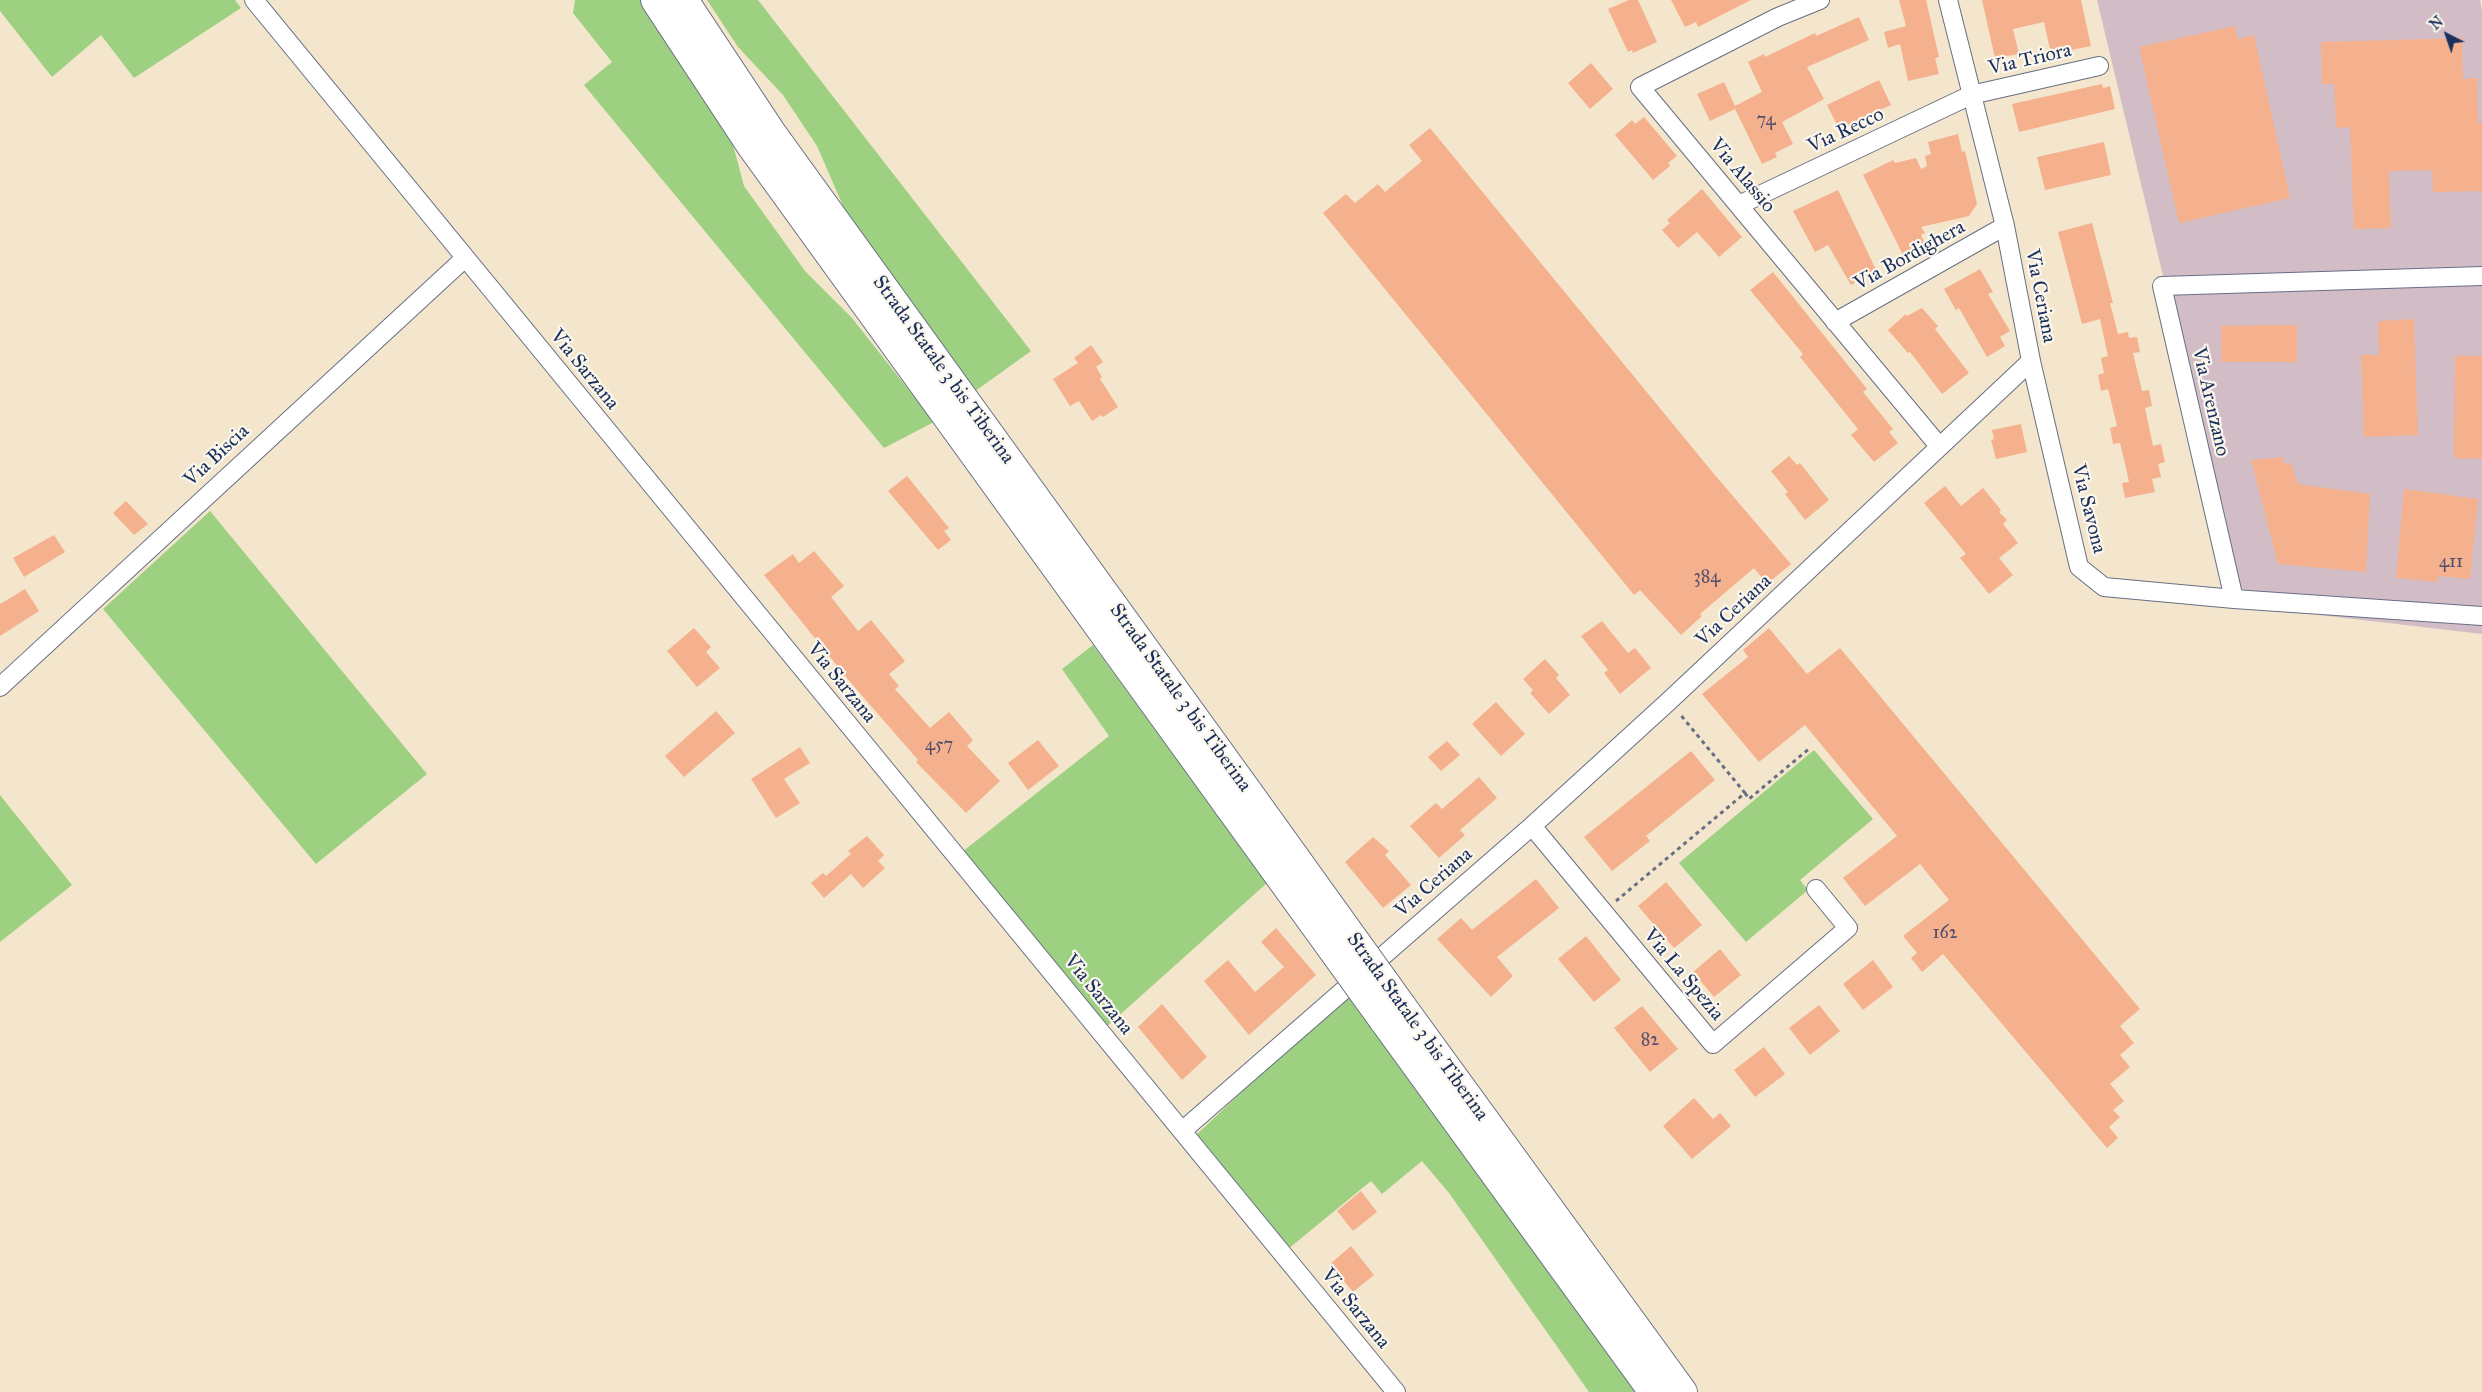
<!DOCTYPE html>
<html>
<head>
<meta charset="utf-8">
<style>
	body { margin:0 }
	#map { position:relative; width:2482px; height:1392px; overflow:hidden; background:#f3e6cc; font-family:"IM FELL Great Primer",serif }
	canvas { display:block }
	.north { position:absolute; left:2422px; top:10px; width:50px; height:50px; -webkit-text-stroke:4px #fbf7ec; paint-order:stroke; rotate:319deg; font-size:14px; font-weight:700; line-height:20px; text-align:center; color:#1b2f5e }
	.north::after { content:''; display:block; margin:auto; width:18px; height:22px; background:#1b2f5e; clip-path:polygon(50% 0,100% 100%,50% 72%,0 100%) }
</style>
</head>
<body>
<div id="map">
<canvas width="2482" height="1392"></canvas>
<div class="north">N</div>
</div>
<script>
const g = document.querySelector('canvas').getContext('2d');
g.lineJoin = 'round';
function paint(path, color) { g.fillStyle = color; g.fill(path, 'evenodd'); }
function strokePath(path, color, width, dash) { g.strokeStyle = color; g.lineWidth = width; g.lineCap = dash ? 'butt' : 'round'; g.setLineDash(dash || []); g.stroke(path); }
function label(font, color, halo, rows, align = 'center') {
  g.font = font + ' "IM FELL Great Primer",serif'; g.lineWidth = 4.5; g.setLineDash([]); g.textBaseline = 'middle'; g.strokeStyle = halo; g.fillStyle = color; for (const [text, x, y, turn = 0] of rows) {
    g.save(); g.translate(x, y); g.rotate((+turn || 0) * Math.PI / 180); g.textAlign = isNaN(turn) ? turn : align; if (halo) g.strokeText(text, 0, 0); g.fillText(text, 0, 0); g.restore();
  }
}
paint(new Path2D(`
	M2097 0H2480L2482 11V634L2242 606Z`), '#d2bdc6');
paint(new Path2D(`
	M0 0H235L241 8 134 78 101 35 52 77 0 11Z
	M575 0H641L732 141 744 186 805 271 852 318 934 422 884 448 584 85 612 62 573 13Z
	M707 0H758L1031 351 974 392 847 215 817 146 783 95 738 47Z
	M210 511 427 774 316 864 103 609Z
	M1093 645 1267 883 1104 1029 962 852 1109 736 1062 669Z
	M1814 750 1873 819 1800 880 1808 890 1746 942 1679 863Z
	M0 795 72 885 0 942Z
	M1349 996 1635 1392H1589L1449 1193 1422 1161 1382 1194 1371 1181 1288 1249 1195 1136 1317 1021Z`), '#9dd181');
paint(new Path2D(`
	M1629 0H1638L1657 42 1633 53 1632 50 1628 52 1608 9Z
	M1671 0H1751L1698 27 1696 22 1685 27Z
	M1899 0H1926L1939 57 1935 58 1939 74 1908 81 1900 44 1888 48 1884 32 1906 26Z
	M1982 0H2081L2091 46 2051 54 2044 22 2013 29 2019 54 1995 58Z
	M1859 17 1869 40 1807 67 1824 99 1782 122 1793 144 1775 153 1777 157 1762 164 1735 109 1710 121 1697 94 1724 82 1735 106 1762 92 1748 62 1764 54 1765 57 1815 33 1816 36Z
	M2235 26 2238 39 2254 35 2290 198 2179 223 2139 47Z
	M2462 38 2463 79 2477 78 2478 123H2482V191L2433 192 2432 170 2389 171 2391 228 2354 229 2350 127 2336 128 2334 84H2322L2321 42Z
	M1591 63 1613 89 1590 109 1568 83Z
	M1879 80 1891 105 1839 129 1827 105Z
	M2102 84 2103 88 2110 86 2115 109 2019 132 2012 104Z
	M1644 117 1677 156 1668 163 1670 166 1653 180 1615 135 1632 120 1635 124Z
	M1430 128 1714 474 1791 564 1767 584 1754 568 1700 614 1702 616 1681 635 1640 590 1634 595 1323 213 1346 194 1355 203 1378 184 1385 192 1422 161 1409 145Z
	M1958 134 1962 152 1965 151 1977 204 1969 216 1921 227 1925 233 1921 235 1926 246 1904 257 1863 175 1893 160 1895 163 1916 158 1921 169 1927 166 1925 156 1931 154 1928 142Z
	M2104 142 2111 175 2045 190 2037 157Z
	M1702 189 1742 237 1719 257 1697 232 1678 248 1662 230 1670 223 1667 220Z
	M1838 190 1876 270 1851 285 1828 245 1815 252 1793 211Z
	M2092 223 2113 303H2110L2118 334 2128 332 2129 338 2137 337 2140 352 2133 353 2142 391 2149 390 2152 406 2145 408 2153 446 2161 444 2165 462 2158 464 2161 477 2152 479 2155 492 2125 498 2122 483 2129 482 2124 459 2120 443 2113 444 2110 428 2117 426 2108 389 2101 391 2098 375 2104 373 2101 358 2108 356 2100 319 2082 324 2058 232Z
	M1980 269 1993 292 1988 294 2010 331 2000 337 2005 346 1987 357 1959 308 1956 310 1944 289Z
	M1773 272 1867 389 1863 392 1893 429 1889 432 1898 443 1874 462 1851 435 1858 429 1800 357 1803 354 1750 290Z
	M1922 308 1938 326 1935 329 1969 373 1942 394 1910 352 1908 353 1888 330 1906 314 1907 316Z
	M2414 319 2418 435 2364 437 2361 355H2379L2378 321Z
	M2283 325H2297V362H2221V326Z
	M1091 345 1103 362 1096 367 1102 377 1100 379 1118 407 1103 417 1101 415 1092 421 1079 401 1070 406 1053 379 1078 363 1074 358Z
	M2455 356H2482V459L2454 458Z
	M2021 424 2027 452 1996 459 1991 440 1994 439 1992 430Z
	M1789 456 1797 465 1800 463 1829 500 1805 520 1785 494 1788 492 1771 471Z
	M2283 457V463H2291L2298 484 2370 494 2366 572 2278 564 2251 460Z
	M907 476 949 528 944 531 951 540 938 550 888 491Z
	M1945 486 1961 506 1983 488 2001 510 1999 512 2007 520 2003 524 2018 543 1999 558 2013 575 1989 594 1960 558 1966 554 1924 503Z
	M2404 489 2478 499 2470 579 2438 576V582L2396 578Z
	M126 501 148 524 134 535 113 513Z
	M54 535 65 552 24 577 13 558Z
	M814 551 844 586 831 597 858 631 871 620 905 661 889 674 899 686 895 689 930 728 949 712 973 740 967 746 1000 781 966 813 916 762 918 760 851 683 764 575 793 554 799 563Z
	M25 589 39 611 0 636V604Z
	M1602 621 1628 653 1635 648 1651 668 1620 694 1604 673 1608 670 1581 636Z
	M694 628 711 647 706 652 720 668 697 687 667 651Z
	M1769 628 1807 674 1840 648 2140 1009 2120 1026 2134 1043 2120 1055 2130 1067 2110 1084 2124 1101 2113 1110 2120 1117 2109 1127 2118 1138 2107 1148 1943 954 1922 972 1911 958 1917 953 1903 936 1949 900 1920 864 1865 906 1843 878 1897 836 1805 725 1759 762 1702 694 1748 657 1743 650Z
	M1545 659 1559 675 1556 678 1570 695 1549 714 1530 693 1533 690 1523 679Z
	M1496 702 1525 734 1501 756 1472 724Z
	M716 711 735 733 684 777 665 756Z
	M1038 740 1059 766 1028 790 1008 763Z
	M1447 741 1460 755 1441 771 1428 757Z
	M800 747 810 763 784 779 800 803 776 818 751 779Z
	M1691 751 1715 780 1646 836 1650 841 1612 871 1584 837Z
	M1479 777 1497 798 1460 830 1465 835 1439 858 1410 826 1436 803 1442 809Z
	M867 836 884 855 878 861 885 868 863 888 851 874 824 898 811 883 823 873 826 876 851 854 848 851Z
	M1373 837 1389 851 1385 855 1411 885 1383 908 1345 862Z
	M1536 879 1559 908 1497 957 1513 976 1491 997 1437 939 1461 918 1472 930Z
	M1666 882 1702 925 1674 948 1638 906Z
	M1276 928 1316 975 1249 1035 1204 981 1228 960 1255 992 1284 967 1261 942Z
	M1586 936 1621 980 1594 1002 1558 959Z
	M1720 949 1741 975 1714 997 1693 972Z
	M1873 960 1893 987 1863 1010 1843 984Z
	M1162 1004 1207 1057 1182 1080 1138 1027Z
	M1819 1005 1840 1031 1810 1055 1789 1028Z
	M1642 1006 1678 1049 1650 1072 1614 1028Z
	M1764 1047 1785 1074 1755 1097 1734 1070Z
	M1694 1098 1713 1119 1720 1113 1731 1126 1692 1159 1663 1126Z
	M1361 1191 1377 1212 1353 1231 1337 1211Z
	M1351 1246 1374 1275 1353 1292 1330 1264Z`), '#f5b18d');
const minor = new Path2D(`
	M254 0 1396 1392
	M1820 0 1778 17 1640 87 1939 446
	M1739 205 1971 95 2099 66
	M2482 276 2162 286 2234 599 2482 616
	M1835 322 2005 226
	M2031 361 2079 567 2104 587 2234 599
	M0 687 465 258
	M1532 826 1713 1044 1848 928 1816 889
	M1182 1131 1532 826 1669 701 2031 361 2005 226 1948 0`);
const trunk = new Path2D(`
	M655 0 751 146 1229 807
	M684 0 772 133 1249 793
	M1402 1006 1683 1392
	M1383 1020 1653 1392`);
strokePath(minor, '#676f84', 20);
strokePath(trunk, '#676f84', 30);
strokePath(new Path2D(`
	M1745 793 1749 799 1810 748
	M1616 901 1745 793 1679 713`), '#676f84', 3, [4, 4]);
strokePath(minor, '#fff', 18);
strokePath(trunk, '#fff', 28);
const trunkBridge = new Path2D(`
	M1249 793 1402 1006
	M1229 807 1383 1020`);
strokePath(trunkBridge, '#676f84', 30, []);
strokePath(trunkBridge, '#fff', 28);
label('18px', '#52506a', null, [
	["74",1766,121],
	["411",2451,563],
	["384",1707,578],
	["457",939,746],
	["162",1945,934],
	["82",1650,1041]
]);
label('20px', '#1b2f5e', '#fbf7ec', [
	["Via Triora",2030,60,-13],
	["Via Recco",1846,131,-25],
	["Via Alassio",1742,176,50],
	["Via Bordighera",1910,256,-29],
	["Via Ceriana",2040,296,79],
	["Via Sarzana",584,370,51],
	["Strada Statale 3 bis Tiberina",943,370,54],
	["Via Arenzano",2210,402,77],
	["Via Biscia",217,456,-43],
	["Via Savona",2088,509,76],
	["Via Ceriana",1734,611,-43],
	["Via Sarzana",841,683,51],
	["Strada Statale 3 bis Tiberina",1180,698,54],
	["Via Ceriana",1434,883,-41],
	["Via La Spezia",1683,975,50],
	["Via Sarzana",1098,995,51],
	["Strada Statale 3 bis Tiberina",1417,1027,54],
	["Via Sarzana",1355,1309,51]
]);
</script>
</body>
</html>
